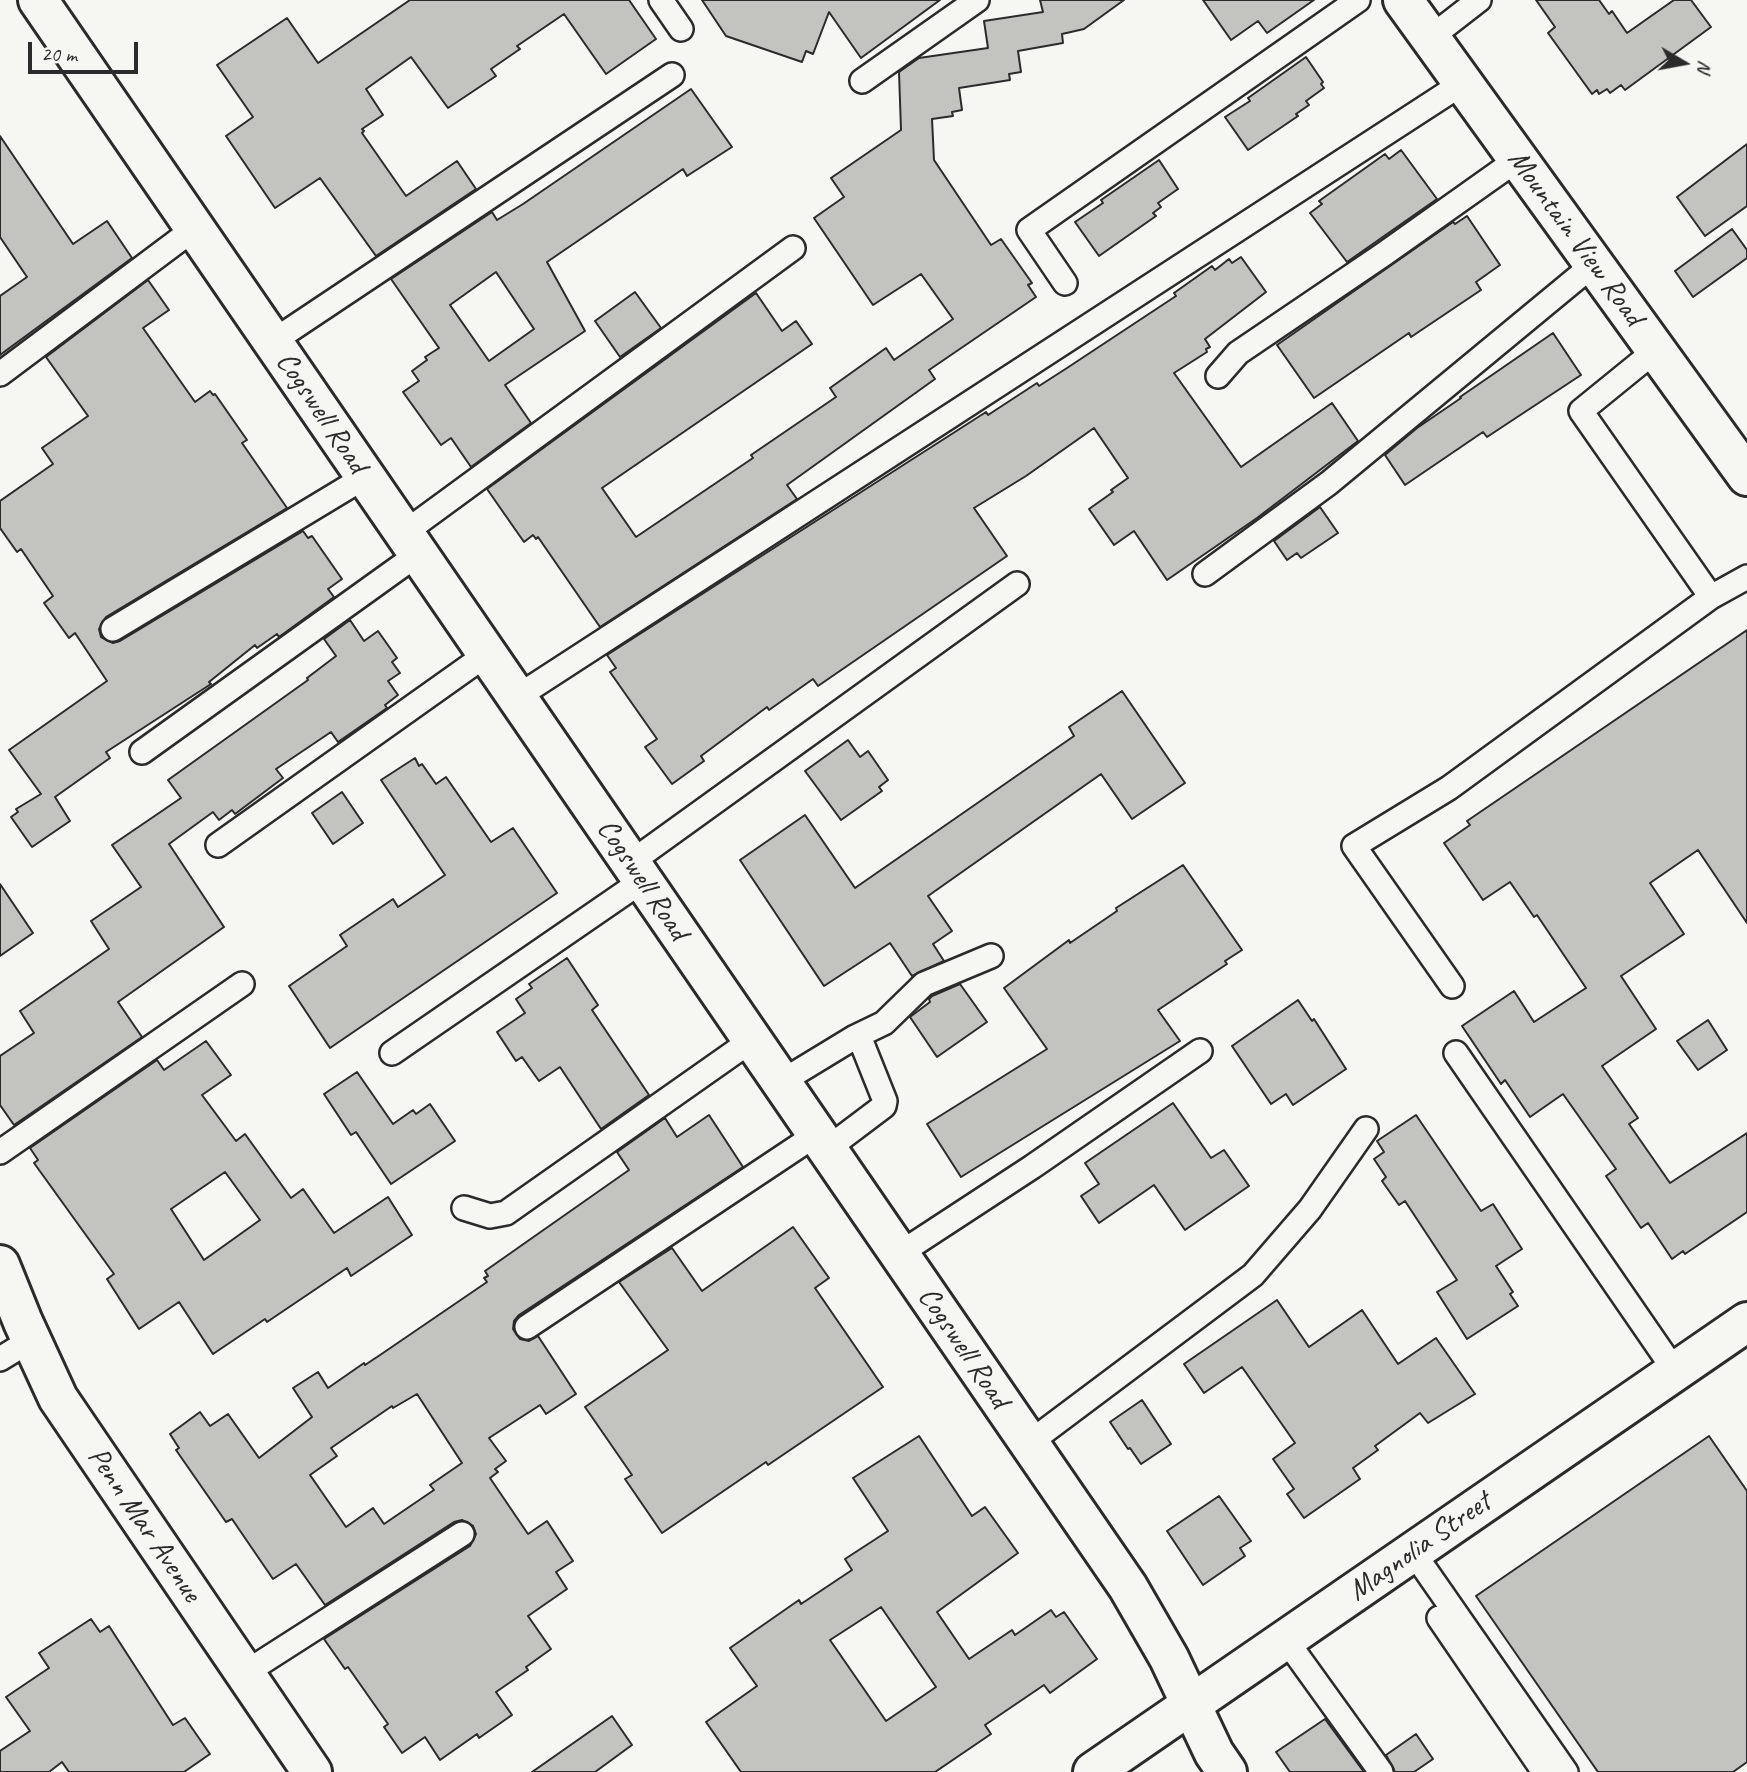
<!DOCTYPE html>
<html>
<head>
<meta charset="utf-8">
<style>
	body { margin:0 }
	#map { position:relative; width:1747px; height:1772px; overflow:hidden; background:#f6f6f2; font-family:Caveat,sans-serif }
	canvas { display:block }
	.north { position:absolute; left:1649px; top:28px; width:70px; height:70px; -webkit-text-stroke:5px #f6f6f2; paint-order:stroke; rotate:100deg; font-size:19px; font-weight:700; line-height:28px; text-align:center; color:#2b2b2b }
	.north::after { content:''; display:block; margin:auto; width:24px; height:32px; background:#2b2b2b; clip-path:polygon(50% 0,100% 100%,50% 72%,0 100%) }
	.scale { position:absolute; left:28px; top:42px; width:110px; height:32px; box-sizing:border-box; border:4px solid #2b2b2b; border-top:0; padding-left:9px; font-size:21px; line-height:24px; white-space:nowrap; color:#2b2b2b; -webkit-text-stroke:5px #f6f6f2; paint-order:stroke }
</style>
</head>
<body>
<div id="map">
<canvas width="1747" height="1772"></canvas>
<div class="north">N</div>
<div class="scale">20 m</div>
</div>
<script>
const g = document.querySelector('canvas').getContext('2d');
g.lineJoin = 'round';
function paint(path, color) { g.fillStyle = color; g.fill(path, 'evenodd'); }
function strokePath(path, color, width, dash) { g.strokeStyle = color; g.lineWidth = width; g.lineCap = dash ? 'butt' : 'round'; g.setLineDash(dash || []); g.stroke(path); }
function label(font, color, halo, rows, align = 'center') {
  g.font = font + ' Caveat,sans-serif'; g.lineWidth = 7; g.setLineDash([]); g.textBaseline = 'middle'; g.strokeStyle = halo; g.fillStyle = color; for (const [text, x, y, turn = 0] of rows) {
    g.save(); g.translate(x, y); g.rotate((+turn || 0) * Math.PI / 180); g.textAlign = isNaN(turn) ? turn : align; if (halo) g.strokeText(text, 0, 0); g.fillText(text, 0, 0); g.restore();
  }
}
const building = new Path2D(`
	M410 0H629L656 39 606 74 564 14 517 46 520 49 491 69 496 76 448 108 411 57 366 89 383 115 362 129 364 131 362 133 406 196 457 161 476 189 376 256 320 178 275 208 226 136 253 117 217 65 287 18 318 63Z
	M702 0H940L861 58 829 12 813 54 806 51 802 62 726 36Z
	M1040 0H1124L1084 29 1062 34 1063 43 1018 51 1021 72 1009 74 1010 80 959 88 962 110 952 112 953 116 932 119 934 160 991 245 1001 239 1032 283 1028 285 1036 297 929 370 935 379 787 485 797 499 600 627 538 537 536 539 533 535 524 542 487 489 756 293 782 331 796 321 812 344 602 488 636 537 753 458 751 455 836 397 830 388 886 348 894 360 953 319 921 274 873 305 814 218 844 197 831 178 901 130 899 72 919 58 988 48 984 21 1043 12Z
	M1203 0H1314L1267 33 1258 21 1231 40Z
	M1536 0H1599L1609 14 1612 11 1627 33 1674 0H1691L1711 27 1625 90 1621 85 1610 93 1607 89 1599 94 1597 90 1592 94 1548 33 1555 27Z
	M1306 57 1323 82 1321 84 1324 88 1306 101 1309 105 1296 114 1298 116 1248 150 1225 117 1250 101 1248 98Z
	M691 89 732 147 687 176 683 169 547 262 585 331 505 385 531 423 471 467 451 438 441 445 403 392 419 381 412 371 427 360 425 357 439 348 391 279 492 212 497 220 523 204ZM496 272 534 329 489 361 450 305Z
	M0 136 73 244 107 221 132 258 0 355V296L27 277 0 237Z
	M1747 144V206L1705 236 1677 197Z
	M1401 150 1437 199 1347 262 1310 213 1322 204 1319 201 1385 154 1389 159Z
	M1159 160 1178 189 1158 203 1161 207 1153 213 1156 216 1099 256 1075 222 1103 203 1101 200Z
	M1467 216 1500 265 1476 282 1481 290 1411 337 1409 333 1314 398 1277 345 1453 222 1455 224Z
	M1732 229 1747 250V258L1693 297 1675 271Z
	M1241 257 1266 292 1205 339 1210 347 1206 349 1207 352 1174 373 1241 467 1332 403 1358 441 1257 518 1167 580 1134 531 1114 545 1089 509 1113 492 1111 490 1128 478 1094 428 1026 476 974 508 1007 556 818 686 813 679 769 710 767 707 701 756 704 761 672 784 645 747 657 739 610 672 616 668 607 655 986 412 988 415 1037 383 1039 386 1067 368 1176 296 1174 293 1212 266 1215 270 1229 259 1232 263Z
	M148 280 169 310 143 328 195 402 210 391 213 395 215 394 247 440 242 443 287 508 106 617 99 629 101 637 113 643 120 641 303 531 308 538 312 536 342 579 328 589 334 597 279 637 277 634 257 648 255 645 209 682 211 684 106 752 110 758 55 797 70 821 32 847 11 817 18 812 16 809 41 794 9 750 107 681 75 633 69 638 44 603 53 596 21 549 17 552 0 528V501L53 464 42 448 88 416 46 357Z
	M635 292 661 328 620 357 595 321Z
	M1553 333 1581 375 1487 437 1483 432 1405 485 1385 455 1417 428 1461 398 1460 397Z
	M1320 507 1338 533 1301 558 1297 553 1287 560 1274 541Z
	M350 620 364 641 378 631 397 658 392 662 400 673 388 681 398 695 385 705 387 708 338 742 331 732 276 769 283 778 235 814 232 810 219 820 213 812 169 844 224 927 118 1002 142 1037 14 1125 0 1105V1056L34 1033 20 1011 109 949 91 921 141 887 112 845 181 798 168 780 308 680 307 678 336 656 324 639Z
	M1747 630V923L1698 850 1650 883 1684 934 1621 976 1656 1029 1602 1066 1638 1118 1629 1124 1670 1183 1747 1133V1212L1685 1254 1683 1251 1672 1259 1648 1223 1641 1228 1606 1176 1616 1169 1563 1094 1530 1117 1505 1080 1501 1084 1462 1026 1514 991 1534 1022 1586 988 1537 915 1534 917 1510 882 1483 900 1444 843 1470 825 1467 821Z
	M1122 691 1185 783 1132 819 1101 774 928 896 952 931 933 944 944 961 912 976 890 943 824 986 740 860 805 815 855 888 1074 736 1069 727Z
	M848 740 860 757 868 751 888 780 879 787 882 791 841 820 805 771Z
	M415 758 419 766 422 764 436 784 446 777 491 842 513 828 557 893 330 1048 289 986 347 946 340 935 393 899 398 907 445 875 381 780Z
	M342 792 363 823 333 844 312 813Z
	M1183 865 1242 950 1225 961 1227 964 1158 1010 1180 1041 961 1177 927 1124 1047 1049 1004 988 1069 940 1070 943 1117 911 1116 908Z
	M0 884 33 933 0 956Z
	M567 958 598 1005 592 1010 649 1095 601 1129 560 1067 539 1081 522 1057 516 1061 497 1032 525 1013 516 999 532 988 529 984Z
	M960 984 987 1022 937 1057 910 1017 930 1002 929 999 932 996Z
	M1298 1000 1312 1021 1314 1019 1346 1069 1293 1105 1286 1094 1271 1104 1232 1046Z
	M1708 1020 1727 1050 1698 1070 1677 1041Z
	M206 1041 231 1075 202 1095 236 1141 245 1134 291 1198 303 1189 334 1233 388 1197 412 1235 351 1276 347 1268 267 1322 265 1319 213 1354 179 1302 139 1329 107 1279 114 1274 34 1163 38 1160 30 1148 157 1060 164 1070ZM225 1172 260 1220 204 1260 171 1209Z
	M357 1072 393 1124 413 1110 416 1114 430 1104 455 1141 391 1184 356 1132 351 1135 324 1094Z
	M1173 1103 1211 1158 1224 1150 1249 1186 1185 1230 1154 1185 1099 1223 1081 1196 1099 1184 1085 1163Z
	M709 1115 743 1167 519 1315 514 1321 513 1329 520 1339 529 1341 538 1336 576 1394 546 1414 540 1405 489 1438 506 1461 495 1469 498 1472 490 1478 528 1534 547 1521 573 1561 556 1572 567 1589 528 1616 551 1649 526 1667 528 1670 496 1692 512 1715 479 1738 477 1734 440 1760 425 1737 402 1753 384 1727 388 1724 348 1667 345 1669 324 1639 470 1546 476 1534 473 1526 462 1520 454 1522 325 1605 296 1564 273 1579 232 1519 226 1522 176 1450 179 1448 170 1434 200 1412 210 1426 228 1414 259 1458 312 1417 293 1388 318 1372 328 1388 364 1363 365 1365 383 1353 487 1282 484 1278 488 1276 485 1271 629 1170 617 1152 665 1118 677 1137ZM417 1394 462 1463 430 1485 434 1490 384 1524 373 1508 346 1527 310 1475 337 1456 331 1448 392 1406 393 1408Z
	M1416 1115 1481 1211 1493 1204 1522 1249 1496 1266 1513 1292 1510 1294 1518 1306 1467 1339 1437 1292 1457 1280 1405 1201 1399 1205 1382 1181 1386 1177 1374 1159 1384 1152 1377 1141Z
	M793 1227 829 1278 815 1288 883 1387 768 1465 766 1462 662 1533 625 1479 632 1475 585 1407 668 1350 619 1282 672 1248 702 1291Z
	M1277 1300 1309 1347 1362 1310 1398 1364 1436 1338 1475 1394 1428 1423 1420 1413 1375 1446 1378 1450 1353 1468 1360 1479 1304 1518 1287 1494 1294 1489 1273 1459 1295 1443 1242 1367 1204 1393 1184 1364Z
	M1142 1400 1171 1444 1141 1464 1130 1448 1128 1449 1110 1422Z
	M919 1436 972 1516 985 1507 1018 1553 937 1612 969 1659 1012 1630 1015 1635 1051 1610 1056 1617 1064 1612 1097 1659 1050 1693 1044 1685 985 1725 991 1734 935 1772H741L706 1722 757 1686 730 1648 799 1600 801 1604 852 1570 845 1559 888 1531 853 1478ZM881 1607 936 1687 886 1721 830 1640Z
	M1709 1436 1747 1491V1762L1733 1772H1598L1476 1596Z
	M1219 1496 1251 1541 1240 1548 1245 1556 1203 1585 1167 1531Z
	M91 1619 100 1632 109 1626 173 1725 185 1718 210 1754 184 1772H69L62 1762 49 1772H0V1751L30 1731 6 1697 49 1668 39 1653Z
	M612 1716 632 1745 595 1772H532Z
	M1325 1719 1364 1772H1290L1276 1752Z
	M1416 1734 1433 1759 1414 1772H1395L1386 1755Z`);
paint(building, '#c3c3c0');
strokePath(building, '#2b2b2b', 2);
const lane = new Path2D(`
	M661 0 681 29
	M1430 38 1479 0
	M862 81 977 0
	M1065 283 1029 230 1358 0
	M272 342 672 75
	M1656 350 1581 411 1711 597 1747 577
	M0 374 195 228
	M1218 376 1238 353 1384 254 1518 159
	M404 533 793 248
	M1205 574 1329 483 1594 264
	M113 629 365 477
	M517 697 1463 83
	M142 752 418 554
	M218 845 487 654
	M630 863 1017 584
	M1452 986 1354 846 1449 788 1711 597
	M392 1053 642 881
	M1456 1053 1675 1371
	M781 1082 855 1037 884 1023 924 984 991 956
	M827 1149 884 1106 885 1101 859 1036
	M0 1152 242 984
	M464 1208 490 1216 506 1213 752 1040
	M899 1254 1032 1167 1200 1051
	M527 1327 817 1134
	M0 1359 31 1340
	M1029 1443 1253 1275 1310 1209 1366 1129
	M1413 1552 1566 1772
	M1439 1618 1544 1772
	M1286 1640 1381 1772
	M245 1673 462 1534`);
const street = new Path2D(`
	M38 0 1128 1587 1169 1658 1214 1753 1227 1772
	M0 1265 23 1322 58 1398 312 1772`);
const secondary = new Path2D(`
	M1403 0 1747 476
	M1093 1772 1747 1322`);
strokePath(lane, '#2b2b2b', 28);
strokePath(street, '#2b2b2b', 44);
strokePath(secondary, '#2b2b2b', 44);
strokePath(lane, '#f6f6f2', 23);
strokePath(street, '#f6f6f2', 38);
strokePath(secondary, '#f6f6f2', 38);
label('30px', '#2b2b2b', '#f6f6f2', [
	["Mountain View Road",1575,238,54],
	["Cogswell Road",321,413,56],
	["Cogswell Road",642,880,56],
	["Cogswell Road",963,1348,56],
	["Penn Mar Avenue",144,1525,56],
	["Magnolia Street",1420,1547,-35]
]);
</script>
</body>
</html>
